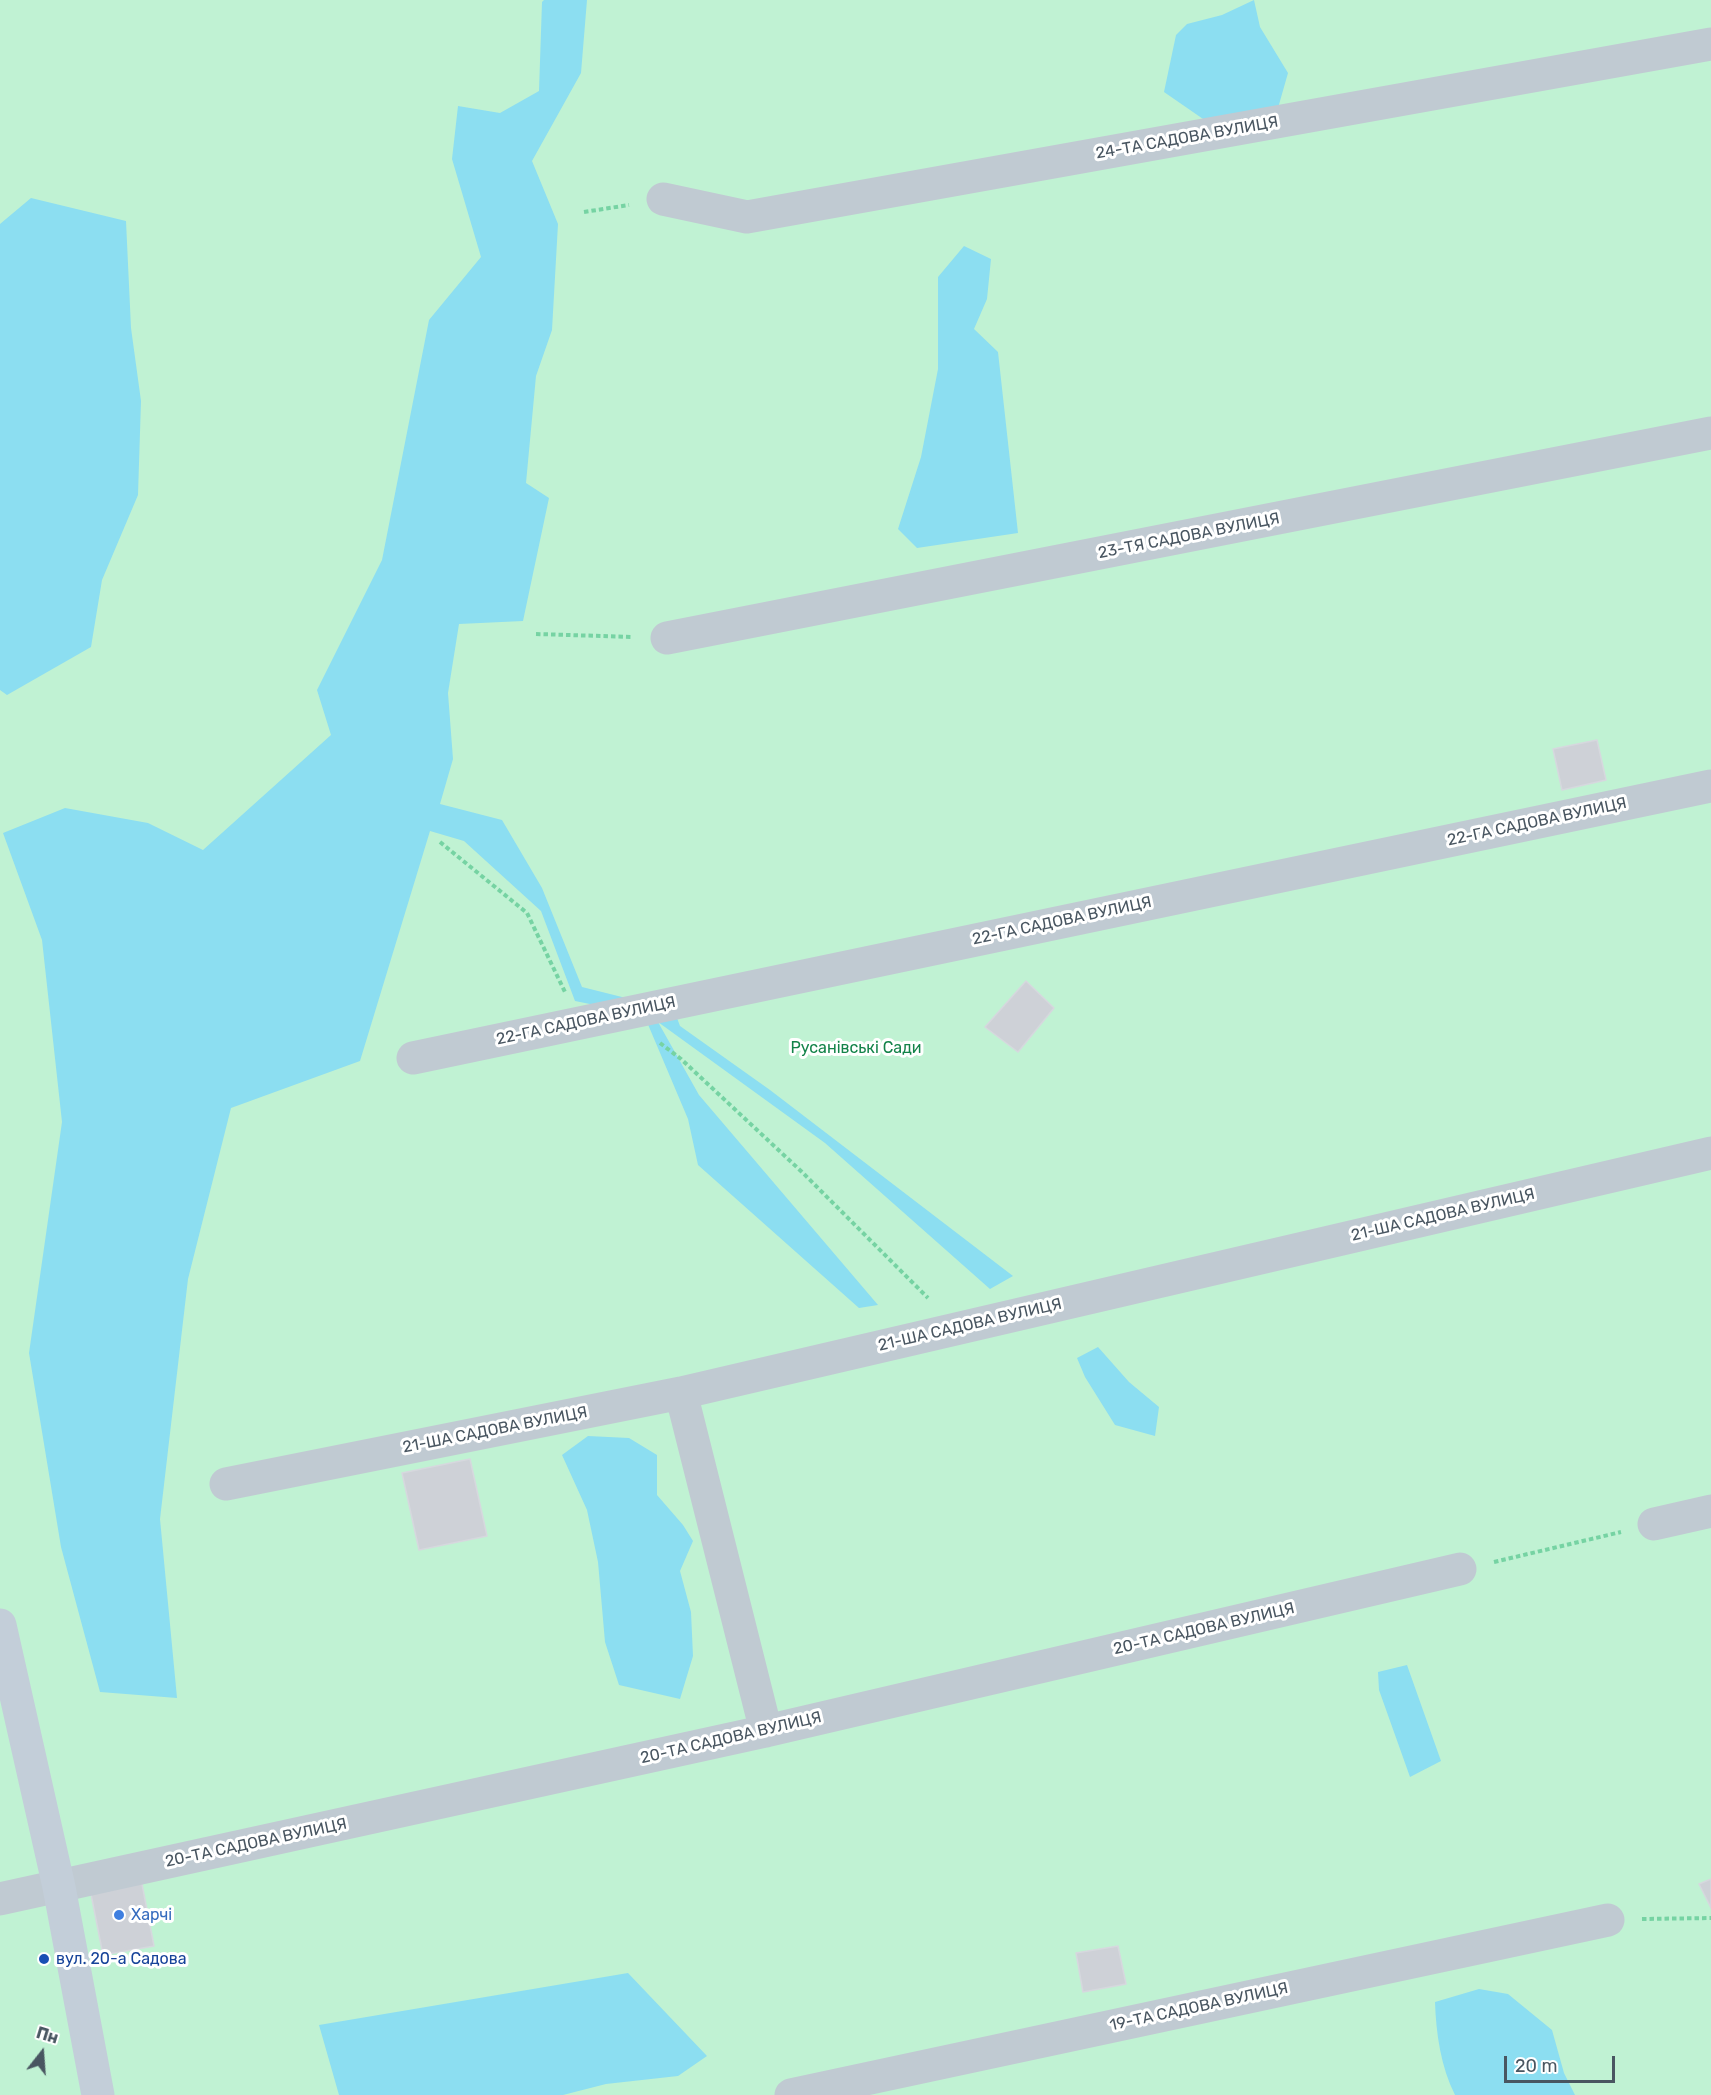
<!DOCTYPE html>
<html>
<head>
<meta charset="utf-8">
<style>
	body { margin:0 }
	#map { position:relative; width:1711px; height:2095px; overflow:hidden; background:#f5f2f2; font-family:Rubik,sans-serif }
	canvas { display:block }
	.north { position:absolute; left:12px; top:2023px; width:60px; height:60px; -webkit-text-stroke:4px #fff; paint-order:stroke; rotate:17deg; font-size:16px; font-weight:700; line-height:24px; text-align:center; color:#495661 }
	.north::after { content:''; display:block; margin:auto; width:21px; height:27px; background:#495661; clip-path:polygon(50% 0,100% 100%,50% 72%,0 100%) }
	.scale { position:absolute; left:1504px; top:2056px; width:111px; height:27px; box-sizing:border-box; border:3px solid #495661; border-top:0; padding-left:8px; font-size:18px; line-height:21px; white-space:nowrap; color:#495661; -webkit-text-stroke:4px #fff; paint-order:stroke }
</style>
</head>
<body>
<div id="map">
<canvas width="1711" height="2095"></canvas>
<div class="north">Пн</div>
<div class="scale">20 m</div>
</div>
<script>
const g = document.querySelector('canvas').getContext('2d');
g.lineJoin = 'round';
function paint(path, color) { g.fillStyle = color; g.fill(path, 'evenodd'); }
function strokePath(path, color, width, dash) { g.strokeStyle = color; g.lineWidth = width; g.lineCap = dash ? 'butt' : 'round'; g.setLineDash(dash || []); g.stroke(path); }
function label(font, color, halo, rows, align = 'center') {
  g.font = font + ' Rubik,sans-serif'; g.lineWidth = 6; g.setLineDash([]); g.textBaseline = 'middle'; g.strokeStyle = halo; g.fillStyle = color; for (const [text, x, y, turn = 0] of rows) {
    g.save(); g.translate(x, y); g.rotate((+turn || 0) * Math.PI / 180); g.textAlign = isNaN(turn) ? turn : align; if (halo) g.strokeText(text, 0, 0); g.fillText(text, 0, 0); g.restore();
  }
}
paint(new Path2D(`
	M0 0H1711V2095H0Z`), '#c0f2d3');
paint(new Path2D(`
	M544 0H587L581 73 532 161 558 224 552 330 536 376 526 483 549 498 523 621 459 624 448 693 453 759 440 804 502 820 542 888 582 987 674 1010 680 1026 770 1090 1013 1276 990 1289 825 1143 658 1022 699 1095 878 1305 859 1308 698 1165 688 1119 644 1015 575 1001 541 911 464 841 430 831 360 1061 231 1108 188 1279 160 1519 177 1698 100 1692 61 1547 29 1353 62 1122 42 940 3 833 65 808 148 823 203 850 331 735 317 690 382 560 429 320 481 257 452 159 458 106 500 113 539 91 542 2Z
	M1254 0 1260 27 1288 73 1274 122 1206 121 1164 92 1176 35 1187 24 1222 15Z
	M31 198 126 221 131 328 141 401 138 495 102 580 91 647 7 695 0 690V224Z
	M964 246 991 259 987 299 974 329 998 352 1018 533 917 548 898 529 921 457 938 369V277Z
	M1098 1347 1129 1382 1159 1407 1155 1436 1115 1425 1085 1377 1077 1358Z
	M588 1436 629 1438 657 1455V1495L683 1525 693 1541 680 1571 691 1612 693 1656 680 1699 619 1685 605 1642 598 1562 587 1510 562 1455Z
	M1407 1665 1441 1761 1410 1777 1379 1690 1378 1672Z
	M628 1973 707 2056 678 2076 606 2084 563 2095H339L319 2025Z
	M1479 1989 1508 1994 1552 2030 1564 2073 1575 2095H1455C1441 2067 1436 2034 1435 2002Z`), '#8cdef1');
const building = new Path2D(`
	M1597 740 1606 780 1562 790 1553 749Z
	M1026 981 1054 1008 1018 1052 985 1027Z
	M470 1459 487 1536 419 1550 402 1473Z
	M141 1879 154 1946 103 1955 90 1889Z
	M1711 1879V1908L1699 1884Z
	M1118 1946 1126 1984 1083 1992 1076 1953Z`);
paint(building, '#ced1d7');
strokePath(building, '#d6d8de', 1.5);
strokePath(new Path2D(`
	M584 212 629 205
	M536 634 633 637
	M440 842 527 913 565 992
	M660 1043 681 1059 802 1172 928 1298
	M1494 1562 1621 1532
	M1642 1919 1711 1918`), '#76d3a3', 4, [4.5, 3]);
strokePath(new Path2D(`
	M663 199 747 217 1711 44
	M667 638 1711 433
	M413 1058 1711 786
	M681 1393 766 1731
	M226 1484 681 1393 1711 1153
	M1654 1524 1711 1511
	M0 1899 766 1731 1460 1569
	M791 2095 1608 1920`), '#c0cad2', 33);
strokePath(new Path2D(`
	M0 1625 59 1887 98 2095`), '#c3ced9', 33);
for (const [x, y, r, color] of [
	[119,1915,6,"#3f7fe0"],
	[44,1959,6,"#1a4fb4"]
]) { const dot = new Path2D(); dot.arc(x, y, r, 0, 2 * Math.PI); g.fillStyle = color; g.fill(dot); strokePath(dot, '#fff', 2); }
label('16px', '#495661', '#fff', [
	["24-ТА САДОВА ВУЛИЦЯ",1187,138,-10],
	["23-ТЯ САДОВА ВУЛИЦЯ",1189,536,-11],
	["22-ГА САДОВА ВУЛИЦЯ",1537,822,-12],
	["22-ГА САДОВА ВУЛИЦЯ",1062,921,-12],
	["22-ГА САДОВА ВУЛИЦЯ",586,1021,-12],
	["21-ША САДОВА ВУЛИЦЯ",1443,1215,-13],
	["21-ША САДОВА ВУЛИЦЯ",970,1325,-13],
	["21-ША САДОВА ВУЛИЦЯ",495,1430,-11],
	["20-ТА САДОВА ВУЛИЦЯ",1204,1629,-13],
	["20-ТА САДОВА ВУЛИЦЯ",731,1738,-13],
	["20-ТА САДОВА ВУЛИЦЯ",256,1843,-12],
	["19-ТА САДОВА ВУЛИЦЯ",1199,2007,-12]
]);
label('16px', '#138349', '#fff', [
	["Русанівські Сади",856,1048]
]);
label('16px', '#366cbe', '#fff', [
	["Харчі",131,1915]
], 'left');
label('16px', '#164399', '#fff', [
	["вул. 20-а Садова",56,1959]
], 'left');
</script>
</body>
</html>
